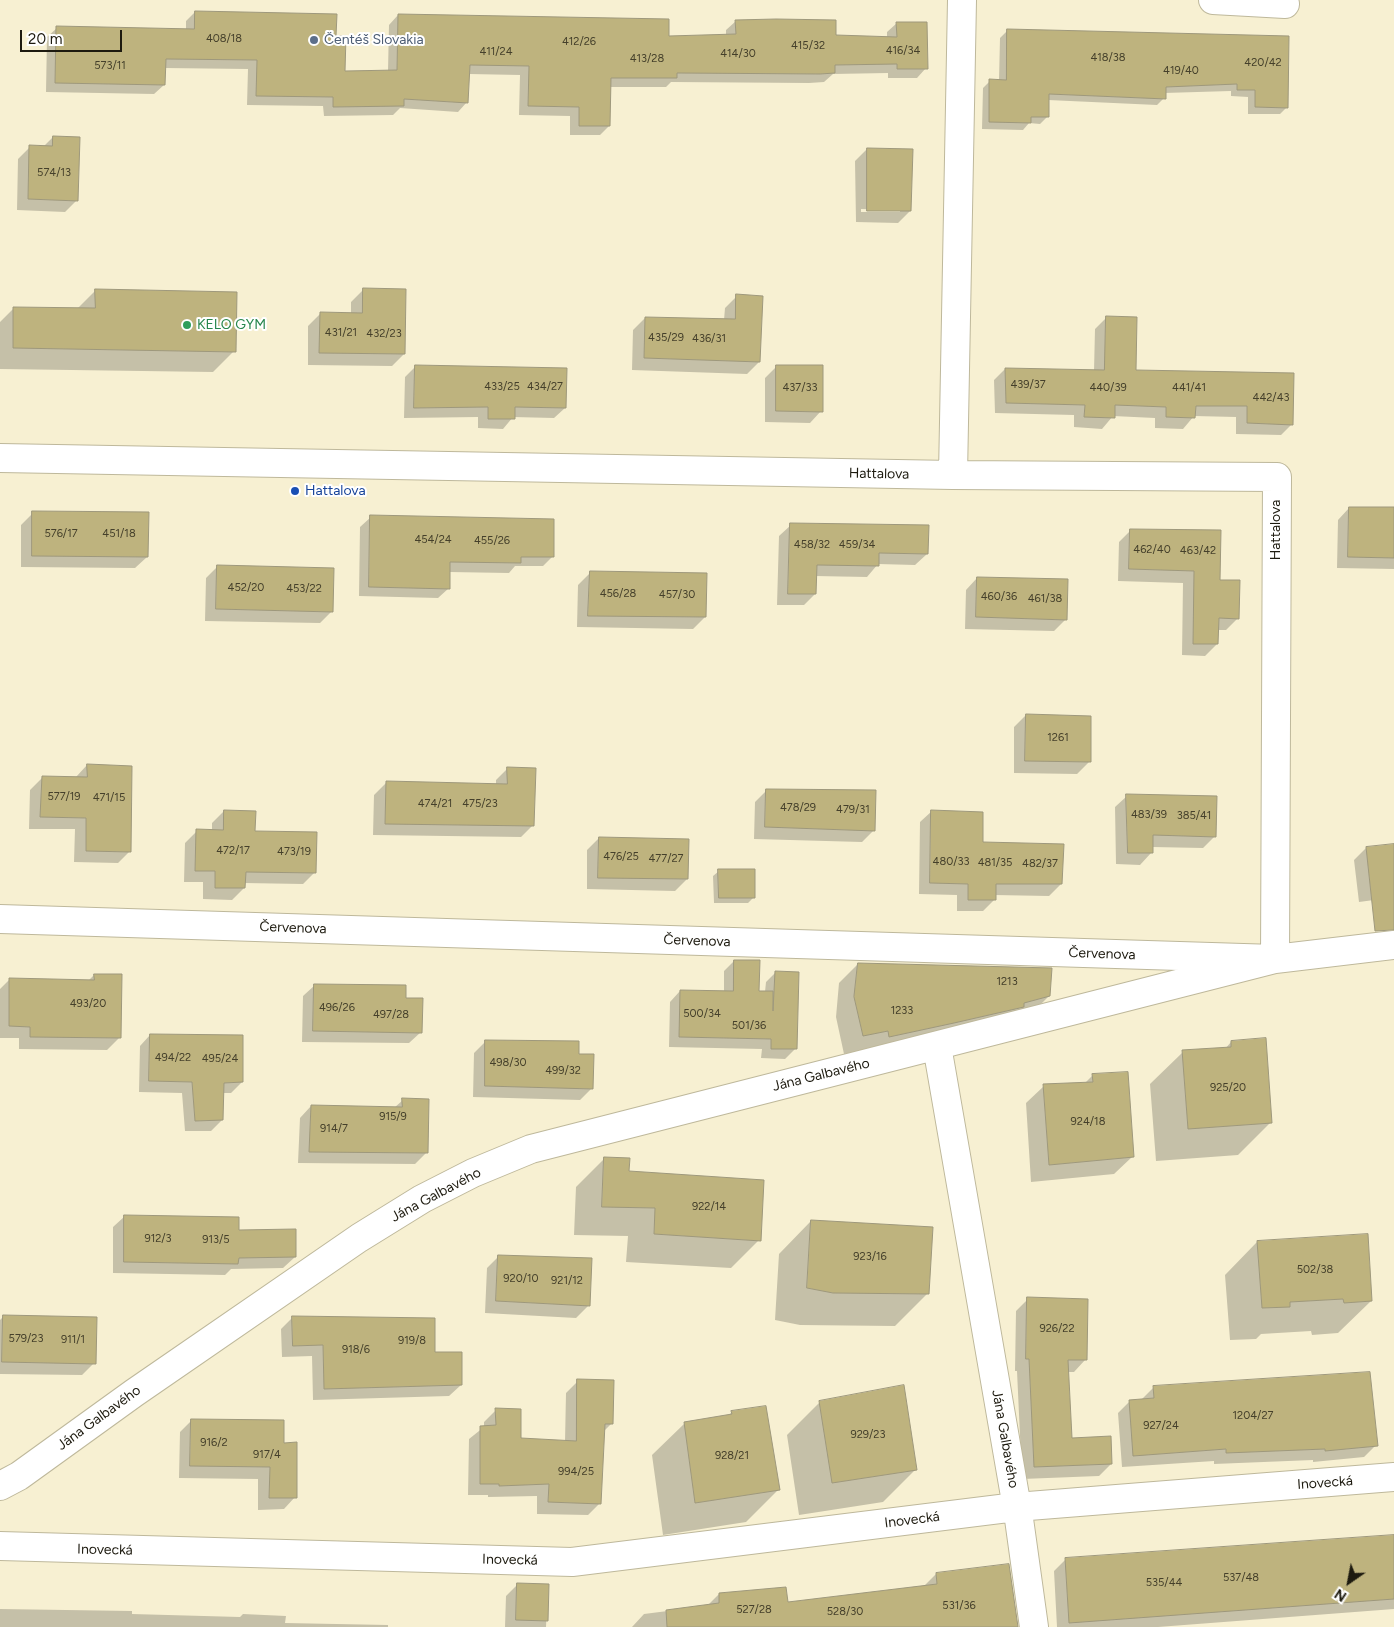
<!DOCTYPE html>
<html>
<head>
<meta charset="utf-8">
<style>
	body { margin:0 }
	#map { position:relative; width:1394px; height:1627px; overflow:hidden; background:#f7f0d2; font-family:Figtree,sans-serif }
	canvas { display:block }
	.north { position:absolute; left:1324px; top:1557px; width:50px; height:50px; -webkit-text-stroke:4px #fff; paint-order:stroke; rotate:213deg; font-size:14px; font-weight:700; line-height:20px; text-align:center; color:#1d1a0f }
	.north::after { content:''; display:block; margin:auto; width:18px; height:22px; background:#1d1a0f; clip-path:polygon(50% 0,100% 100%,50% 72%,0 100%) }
	.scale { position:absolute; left:20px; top:30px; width:102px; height:22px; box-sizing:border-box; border:2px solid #1d1a0f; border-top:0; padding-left:6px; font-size:15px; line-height:18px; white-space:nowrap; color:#1d1a0f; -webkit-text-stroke:4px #fff; paint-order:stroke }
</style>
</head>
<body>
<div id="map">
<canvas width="1394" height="1627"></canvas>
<div class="north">N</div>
<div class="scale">20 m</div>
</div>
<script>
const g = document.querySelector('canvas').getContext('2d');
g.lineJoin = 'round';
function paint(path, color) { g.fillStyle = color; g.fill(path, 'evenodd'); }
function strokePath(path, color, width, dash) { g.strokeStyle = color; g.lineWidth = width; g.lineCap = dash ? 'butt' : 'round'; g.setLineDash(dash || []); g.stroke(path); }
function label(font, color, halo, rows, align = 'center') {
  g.font = font + ' Figtree,sans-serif'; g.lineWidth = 4; g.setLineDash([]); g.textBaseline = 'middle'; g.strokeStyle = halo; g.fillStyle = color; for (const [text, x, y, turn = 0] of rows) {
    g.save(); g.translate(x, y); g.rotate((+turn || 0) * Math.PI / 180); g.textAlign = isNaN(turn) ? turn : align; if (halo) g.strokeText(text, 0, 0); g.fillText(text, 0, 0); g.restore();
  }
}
paint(new Path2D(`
	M195 12 335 37 344 72 388 71 389 25 398 15 667 38 726 36V30L736 21 835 36 887 38V32L897 23 926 68 917 78H888V73L833 74 824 82 809 83 671 82 666 87H609V126L600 135H570V116L519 115 520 75 469 74 467 102 458 112 400 108 393 115 324 116 323 106 247 105 248 69 164 68V85L154 94 46 92 47 37 57 28 186 30V21Z
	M1007 31 1288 37 1287 107 1280 114H1248V97L1231 96V91L1164 93V98L1157 105 1048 100 1047 117 1040 124 1029 123 1023 130 982 129 983 88 990 81H999L1000 38Z
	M53 137 77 200 65 212 17 210 18 159 30 147H43Z
	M867 149 910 211 898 223 856 222 855 161ZM861 209 900 210V212H861Z
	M96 290 234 351 213 372 0 369V322L14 308 77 309Z
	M363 290 404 354 392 366 308 365V326L320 314H351V302Z
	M737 296 759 362 747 374 632 370 633 330 645 318 724 320 725 308Z
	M1106 318 1134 371 1293 374 1292 424 1281 435 1236 434V417L1194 416 1183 429 1155 428V418L1113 416 1102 429 1074 427V415L995 413 994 380 1005 369 1094 371 1095 329Z
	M416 366 565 408 554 418 513 417 503 429 478 428V417L404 418 405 377Z
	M777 366 821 411 810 423 765 422V378Z
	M1349 508H1394V569L1337 568 1338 520Z
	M33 513 147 557 135 568 21 567V525Z
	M371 517 553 556 543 566H515L509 573 449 572V588L438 598 359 596 360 527Z
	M791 525 927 554 915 565 878 564 867 577 815 576V594L804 605H777L779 536Z
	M1131 530 1218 581 1238 618 1226 630H1217V644L1205 656 1182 655 1183 583 1118 581 1119 542Z
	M218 566 332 611 320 623 205 621 206 578Z
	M590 573 705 617 693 629 577 627 578 585Z
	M977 578 1066 619 1054 631 965 629 966 590Z
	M1026 715 1089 762 1077 774 1014 773V727Z
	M87 765 130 851 118 863 74 862 75 829H29L30 790 42 778 76 777Z
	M508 768 533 825 521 837 373 835 374 795 386 783 496 785V780Z
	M767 790 874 830 862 842 754 839 755 802Z
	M1127 796 1215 836 1203 848 1152 847 1151 853 1140 865 1116 864 1115 807Z
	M224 811 254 832 315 872 303 884 244 883V888L232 900 203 899V882H184L185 843 197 831H212V823Z
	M932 811 982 843 1061 884 1049 896 994 895V900L983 911H957V895L919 894 920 822Z
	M599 838 687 879 675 891 587 889V850Z
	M1394 845V893L1389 898 1359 902 1354 860 1366 848Z
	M719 871 753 898 748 903H714L713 876Z
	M734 961 758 992H765L766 982 776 972 795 1049 785 1059 761 1058 762 1049 669 1047 670 1002 680 991 724 992V971Z
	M858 964 1049 996 1030 1015 844 1054 836 1017 839 983Z
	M94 975 119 1038 107 1050 19 1049V1038H0V989L10 979 88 981Z
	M315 985 405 999 421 1032 409 1043 302 1042 303 996Z
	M150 1035 242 1082 231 1093H222V1120L211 1131H185L182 1093 139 1092 140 1046Z
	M486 1041 578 1055 592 1088 580 1100 473 1097 474 1053Z
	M1231 1042 1271 1122 1238 1155 1156 1161 1150 1084 1183 1052 1225 1049Z
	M1093 1075 1132 1157 1114 1174 1031 1182 1026 1103 1044 1086 1085 1083Z
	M403 1100 426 1153 415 1164 298 1163 300 1118 311 1106 394 1108Z
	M604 1159 628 1172 759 1240 731 1268 626 1262 628 1236 574 1235 576 1187Z
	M125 1216 238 1231 295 1257 283 1268 231 1269 225 1275 113 1273V1227Z
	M811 1221 927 1294 895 1326 800 1325 775 1320 779 1254Z
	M1257 1242 1371 1301 1338 1333 1312 1335 1311 1331 1261 1334 1256 1339 1230 1340 1225 1275Z
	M499 1256 588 1306 576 1318 485 1313 487 1268Z
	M1028 1299 1085 1360 1074 1372H1067L1070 1440 1111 1464 1099 1476 1022 1479 1017 1371H1015L1016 1311Z
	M4 1316 94 1363 82 1375 0 1374V1320Z
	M293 1317 434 1353 461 1385 449 1396 313 1400 312 1356 282 1357 281 1329Z
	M578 1381 612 1423 603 1432 600 1503 588 1515 537 1514V1496L488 1497V1495H468L469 1439 484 1427V1422L496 1410 520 1440 565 1442 566 1393Z
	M1154 1387 1376 1445 1364 1457 1313 1462V1460L1214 1464V1461L1122 1467 1118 1413 1130 1401 1142 1399Z
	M820 1402 915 1470 883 1502 799 1515 787 1435Z
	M732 1412 778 1490 746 1522 663 1535 652 1455 685 1423 728 1416Z
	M192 1420 283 1444 295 1497 284 1509 258 1510V1479L179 1478 180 1432Z
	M1394 1536V1609L1158 1627H1057L1054 1571 1065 1560Z
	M936 1574 1017 1627H632L644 1614 707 1606 719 1594 787 1603 924 1586Z
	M517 1585H548L546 1627H505L506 1596Z
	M0 1609 132 1611V1614L240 1617 243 1614 286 1616 285 1623 388 1625V1627H0Z`), '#0003');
const building = new Path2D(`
	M195 11 337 14 336 36H346L345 71 397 70 398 14 669 19V36L736 34 735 20 776 19 836 20V35L897 37 896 22H927L928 69H897V64L835 65V73L820 74 677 73V78H611L610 126H579V107L528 106 529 66 470 65 468 103 404 99V106L333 107V97L256 96 257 60 166 59 165 85 55 83 56 26 194 29Z
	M1007 29 1289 36 1288 108 1255 107V90H1237V84L1166 87V99L1049 94V117H1031V123L989 122V79L1006 80Z
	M53 136 80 137 78 201 28 199 29 145 52 146Z
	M867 148 913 149 911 211H867Z
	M363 288 406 289 405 354 319 353 320 312 362 313Z
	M95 289 237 292 236 352 13 348V307L95 308Z
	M736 294 763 296 760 362 644 358 645 317 735 319Z
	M1106 316 1137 317 1136 370 1294 373 1293 425 1247 423V406H1196L1195 418 1166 417V407L1115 405V418L1084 417 1085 405 1006 403 1005 368 1104 370Z
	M415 365 567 368 566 408 515 407V419H488V407L414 408Z
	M776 365H823V412L776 411Z
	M1349 507H1394V558L1348 557Z
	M32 511 149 512 148 557 32 556Z
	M370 515 554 519V557H521V563L450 562V589L369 587Z
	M790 523 929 525 928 554 879 553V566L817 565 816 594H788Z
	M1130 529 1221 530 1220 580H1240L1239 619 1219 618 1218 644H1193L1194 571 1129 569Z
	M217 565 334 568 333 612 216 609Z
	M590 571 707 573 706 617 588 616Z
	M977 577 1068 579 1067 620 976 617Z
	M1026 714 1091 716V762L1025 761Z
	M87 764 132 766 131 852 86 851V818L40 817 42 776 87 777Z
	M507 767 536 768 534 826 385 824 386 781 507 784Z
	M766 789 876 790 875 831 765 827Z
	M1126 794 1217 796 1216 837 1153 835V853H1128Z
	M224 810 256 811 255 831 317 832 316 873 246 872 245 888H215V871H195L196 829 223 830Z
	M931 810 983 812V842L1064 844 1062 884H996V900H968V884L930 883Z
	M599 837 689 839 688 879 598 878Z
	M1394 844V930L1375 931 1366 847Z
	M718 869H755V898H719Z
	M734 960H760L759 991H773V1011L775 971 799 972 797 1049H771V1039L679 1037 680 990 733 991Z
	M858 963 1052 968 1050 996 1024 1003V1007L954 1023 889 1037 888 1031 863 1036 854 997Z
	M94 974H122L121 1038 30 1037V1027L9 1026V978L94 980Z
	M314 984 406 985V998H423L422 1033 313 1031Z
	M150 1034 243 1035V1082L224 1083 223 1120 195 1121 192 1082 149 1081Z
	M1266 1038 1272 1123 1188 1129 1182 1050 1231 1047V1041Z
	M485 1040 579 1041V1054H594L593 1089 485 1086Z
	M1128 1072 1134 1157 1049 1165 1043 1084 1093 1082 1092 1074Z
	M402 1098 429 1099 428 1153 309 1152 311 1105 402 1107Z
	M604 1157 630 1158 629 1171 764 1180 761 1241 654 1234 655 1208 602 1207Z
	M124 1215 239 1217V1230L296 1229V1257L239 1258 238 1264 124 1262Z
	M811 1220 933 1227 929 1294 833 1293 807 1288Z
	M1368 1234 1372 1301 1344 1303 1343 1299 1290 1302V1307L1262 1308 1257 1241Z
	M498 1255 592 1258 590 1306 496 1301Z
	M1027 1297 1088 1299 1087 1360H1068L1072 1438 1111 1436 1112 1464 1034 1467 1029 1359H1026Z
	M3 1315 97 1317 96 1364 2 1362Z
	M292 1316 435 1318V1352H462V1385L324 1389 323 1345 293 1346Z
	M1370 1372 1378 1446 1325 1451V1449L1226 1453V1449L1133 1456 1129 1400 1154 1398 1153 1386Z
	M577 1379 614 1380 613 1424H605L601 1504 548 1502 549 1484 499 1486V1484H480V1426L496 1425 495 1408 521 1409V1438L576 1441Z
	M904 1385 917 1470 832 1483 819 1401Z
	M766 1406 780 1490 695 1503 684 1422 732 1414 731 1411Z
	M191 1419 284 1420V1443L297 1442V1498H269L270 1467 190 1466Z
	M1394 1535V1599L1069 1623 1065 1558Z
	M1009 1564 1018 1627H667L666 1610 719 1603V1593L786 1587 788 1602 937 1584 936 1573Z
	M517 1583 549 1584 548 1621 516 1620Z`);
paint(building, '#beb37e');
strokePath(building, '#9e987c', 1);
const minor = new Path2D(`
	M1213 0 1285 4
	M0 458 953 475 1277 477 1275 959
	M953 475 962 0
	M0 919 1275 959 1394 945
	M937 1046 1019 1519 1034 1627
	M0 1486 19 1476 134 1393 359 1238 422 1199 473 1173 531 1149 1275 959
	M0 1546 572 1562 1016 1507 1394 1477`);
strokePath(minor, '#beb89b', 30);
strokePath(minor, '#fff', 28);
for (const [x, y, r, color] of [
	[314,40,5,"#5c6f8a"],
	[187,325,5,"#2e9e5b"],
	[295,491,5,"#1a4fb4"]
]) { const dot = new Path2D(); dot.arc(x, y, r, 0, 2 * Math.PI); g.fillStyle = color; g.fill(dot); strokePath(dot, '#fff', 2); }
label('11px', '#45402b', null, [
	["408/18",224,39],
	["412/26",579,42],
	["415/32",808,46],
	["416/34",903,51],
	["411/24",496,52],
	["414/30",738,54],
	["418/38",1108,58],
	["413/28",647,59],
	["420/42",1263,63],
	["573/11",110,66],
	["419/40",1181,71],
	["574/13",54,173],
	["431/21",341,333],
	["432/23",384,334],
	["435/29",666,338],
	["436/31",709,339],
	["439/37",1028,385],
	["433/25",502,387],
	["434/27",545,387],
	["437/33",800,388],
	["440/39",1108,388],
	["441/41",1189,388],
	["442/43",1271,398],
	["576/17",61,534],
	["451/18",119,534],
	["454/24",433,540],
	["455/26",492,541],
	["458/32",812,545],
	["459/34",857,545],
	["462/40",1152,550],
	["463/42",1198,551],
	["452/20",246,588],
	["453/22",304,589],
	["456/28",618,594],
	["457/30",677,595],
	["460/36",999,597],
	["461/38",1045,599],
	["1261",1058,738],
	["577/19",64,797],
	["471/15",109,798],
	["474/21",435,804],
	["475/23",480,804],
	["478/29",798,808],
	["479/31",853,810],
	["483/39",1149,815],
	["385/41",1194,816],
	["472/17",233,851],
	["473/19",294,852],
	["476/25",621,857],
	["477/27",666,859],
	["480/33",951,862],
	["481/35",995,863],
	["482/37",1040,864],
	["1213",1007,982],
	["493/20",88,1004],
	["496/26",337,1008],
	["1233",902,1011],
	["500/34",702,1014],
	["497/28",391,1015],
	["501/36",749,1026],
	["494/22",173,1058],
	["495/24",220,1059],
	["498/30",508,1063],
	["499/32",563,1071],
	["925/20",1228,1088],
	["915/9",393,1117],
	["924/18",1088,1122],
	["914/7",334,1129],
	["922/14",709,1207],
	["912/3",158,1239],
	["913/5",216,1240],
	["923/16",870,1257],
	["502/38",1315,1270],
	["920/10",521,1279],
	["921/12",567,1281],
	["926/22",1057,1329],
	["579/23",26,1339],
	["911/1",73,1340],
	["919/8",412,1341],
	["918/6",356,1350],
	["1204/27",1253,1416],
	["927/24",1161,1426],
	["929/23",868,1435],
	["916/2",214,1443],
	["917/4",267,1455],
	["928/21",732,1456],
	["994/25",576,1472],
	["537/48",1241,1578],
	["535/44",1164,1583],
	["531/36",959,1606],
	["527/28",754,1610],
	["528/30",845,1612]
]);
label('14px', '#4e5e75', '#fff', [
	["Čentéš Slovakia",324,40]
], 'left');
label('14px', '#27864d', '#fff', [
	["KELO GYM",197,325]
], 'left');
label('14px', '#1d1a0f', '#fff', [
	["Hattalova",879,474,1],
	["Hattalova",1276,530,-90],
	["Červenova",293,928,2],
	["Červenova",697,941,2],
	["Červenova",1102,954,2],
	["Jána Galbavého",821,1075,-14],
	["Jána Galbavého",436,1195,-28],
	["Jána Galbavého",99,1418,-36],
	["Jána Galbavého",1005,1439,80],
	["Inovecká",1325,1483,-4],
	["Inovecká",912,1520,-7],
	["Inovecká",105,1550,1],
	["Inovecká",510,1560,1]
]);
label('14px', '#164399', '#fff', [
	["Hattalova",305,491]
], 'left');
</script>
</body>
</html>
